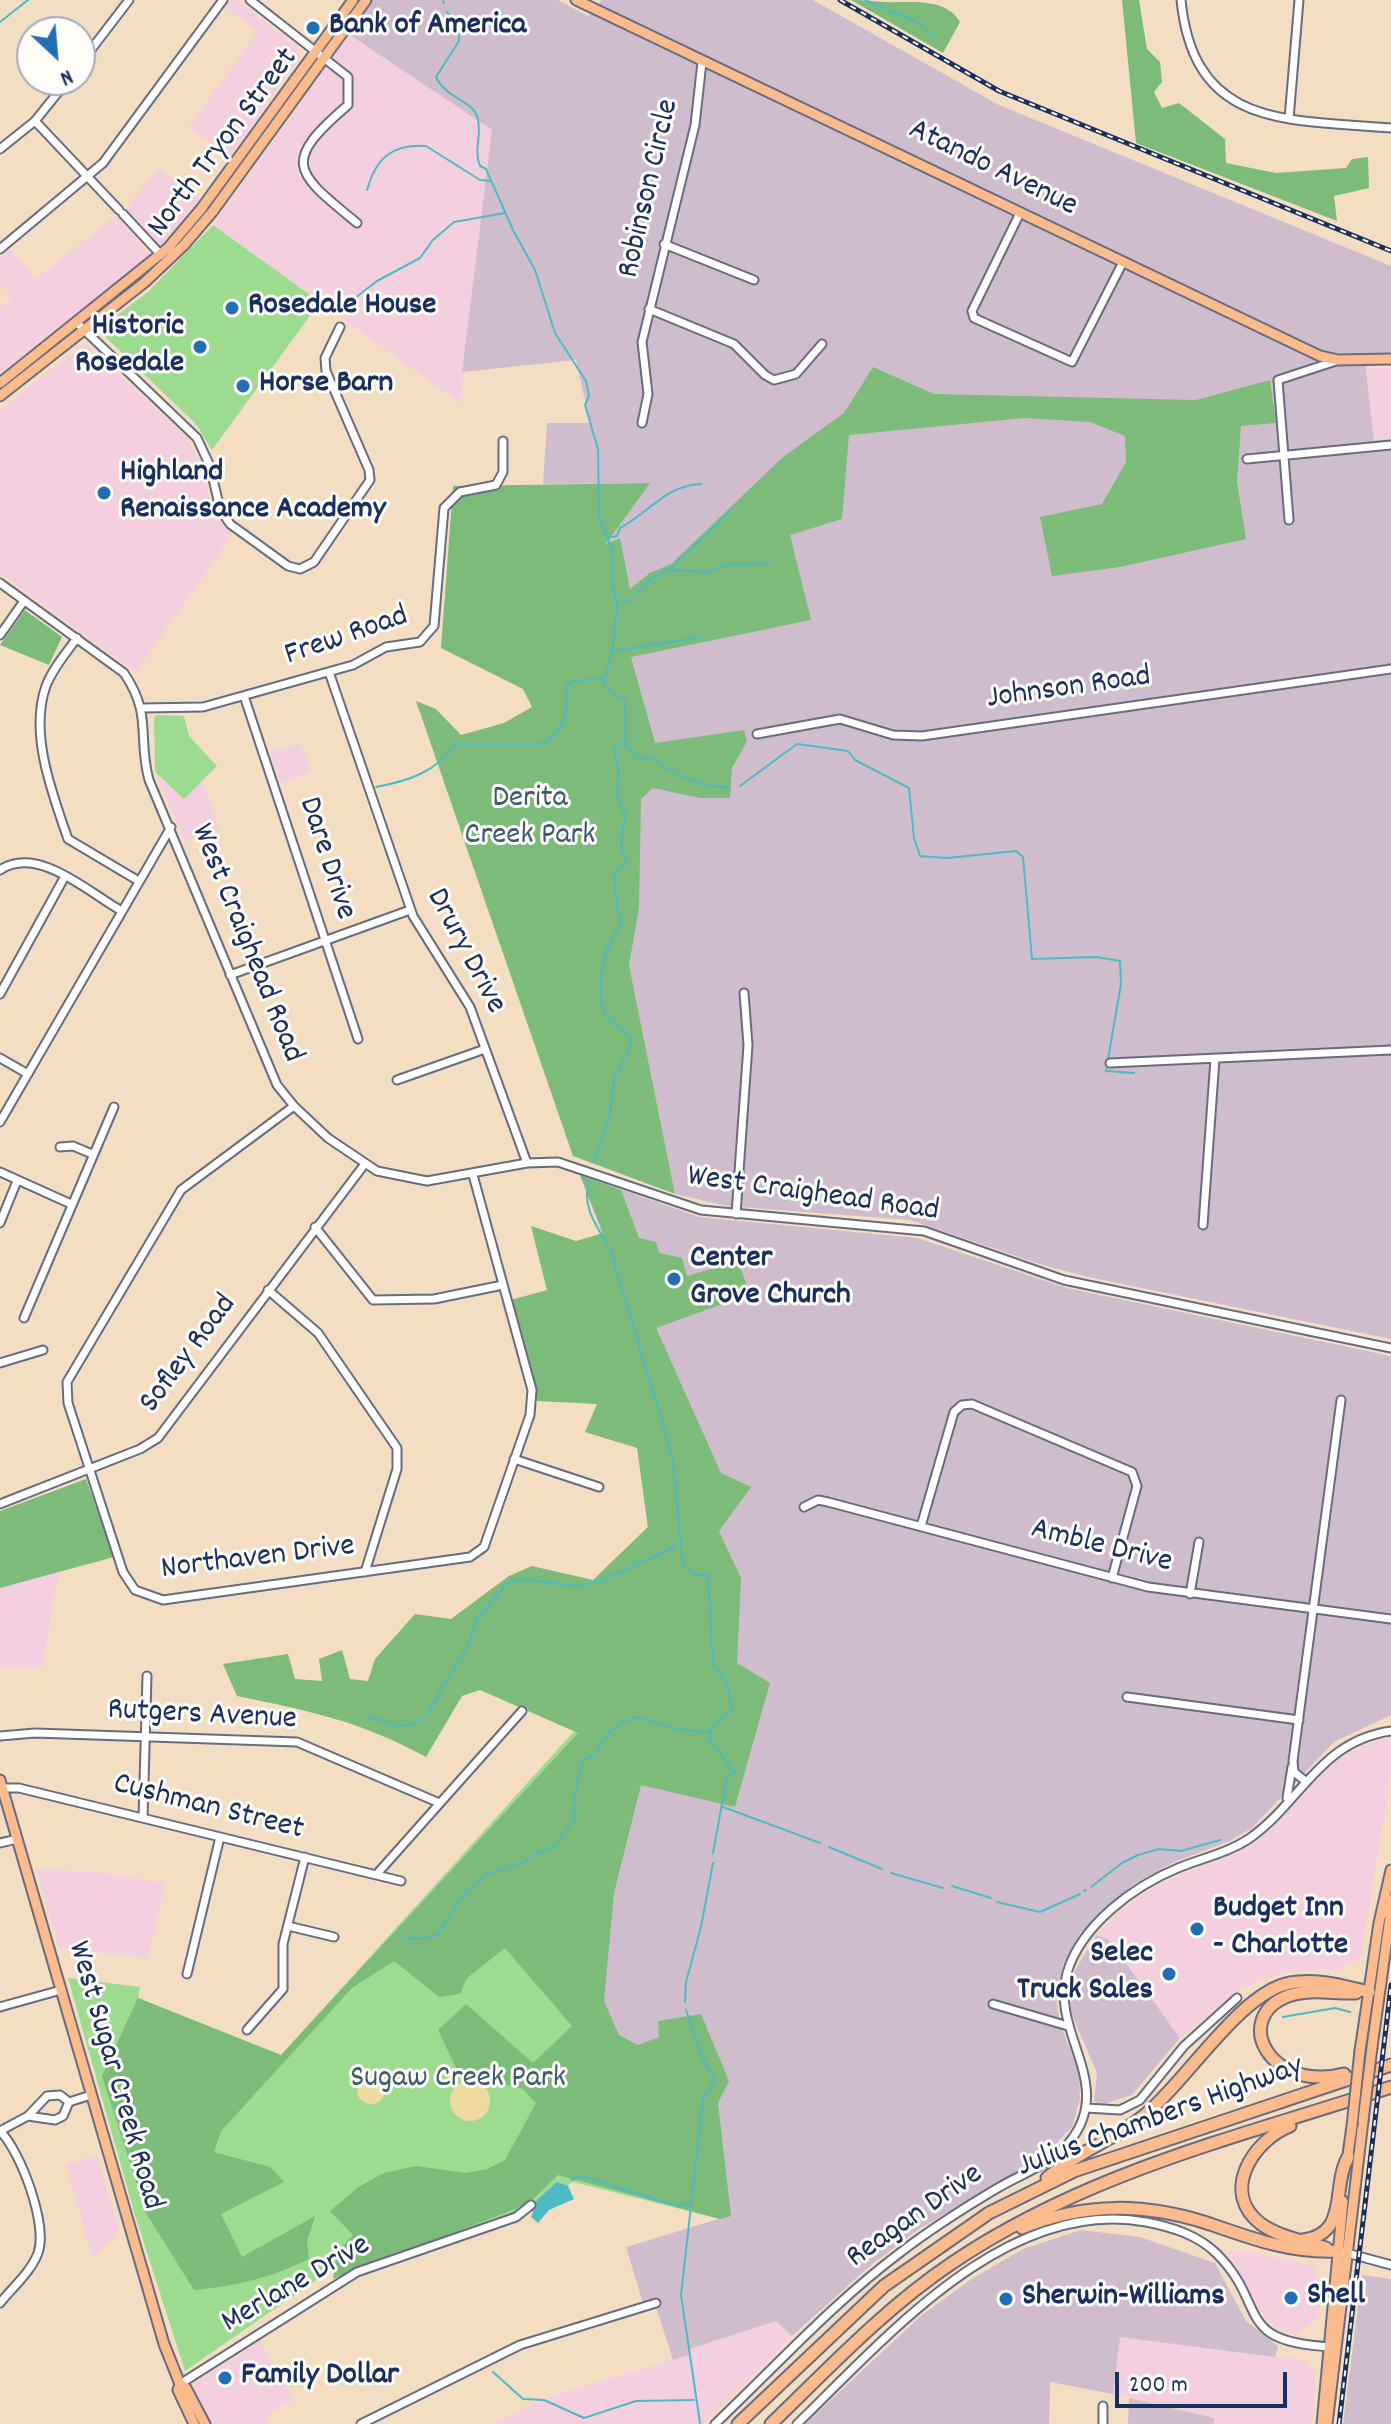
<!DOCTYPE html>
<html>
<head>
<meta charset="utf-8">
<style>
	body { margin:0 }
	#map { position:relative; width:1391px; height:2424px; overflow:hidden; background:#f4dec3; font-family:Dekko,sans-serif }
	canvas { display:block }
	.north { position:absolute; left:16px; top:16px; width:80px; height:80px; box-sizing:border-box; background:#fdfcf7; border:2px solid #a3aaba; border-radius:50%; rotate:154deg; font-size:22px; font-weight:700; line-height:32px; text-align:center; color:#1b2f5e }
	.north::after { content:''; display:block; margin:auto; width:28px; height:36px; background:#1f6fb2; clip-path:polygon(50% 0,100% 100%,50% 72%,0 100%) }
	.scale { position:absolute; left:1115px; top:2372px; width:172px; height:36px; box-sizing:border-box; border:4px solid #1b2f5e; border-top:0; padding-left:10px; font-size:24px; line-height:28px; white-space:nowrap; color:#1b2f5e; -webkit-text-stroke:6px #fdfcf7; paint-order:stroke }
</style>
</head>
<body>
<div id="map">
<canvas width="1391" height="2424"></canvas>
<div class="north">N</div>
<div class="scale">200 m</div>
</div>
<script>
const g = document.querySelector('canvas').getContext('2d');
g.lineJoin = 'round';
function paint(path, color) { g.fillStyle = color; g.fill(path, 'evenodd'); }
function strokePath(path, color, width, dash) { g.strokeStyle = color; g.lineWidth = width; g.lineCap = dash ? 'butt' : 'round'; g.setLineDash(dash || []); g.stroke(path); }
function label(font, color, halo, rows, align = 'center') {
  g.font = font + ' Dekko,sans-serif'; g.lineWidth = 6; g.setLineDash([]); g.textBaseline = 'middle'; g.strokeStyle = halo; g.fillStyle = color; for (const [text, x, y, turn = 0] of rows) {
    g.save(); g.translate(x, y); g.rotate((+turn || 0) * Math.PI / 180); g.textAlign = isNaN(turn) ? turn : align; if (halo) g.strokeText(text, 0, 0); g.fillText(text, 0, 0); g.restore();
  }
}
paint(new Path2D(`
	M230 0 240 2 297 47 301 56 230 156 189 127 258 31 225 7Z
	M349 34 492 130 460 403 213 225Z
	M158 169 200 199 160 246 125 209Z
	M117 215 150 255 0 373V308L12 298 0 283V257L10 249 36 279Z
	M85 343 185 436 202 466 212 512 232 535 136 672 0 573V410Z
	M1366 368H1391V440L1374 442Z
	M301 744 311 772 280 783 269 752Z
	M155 772 183 799 202 780 220 829 185 842Z
	M59 1572 42 1667 0 1669V1588Z
	M1379 1740H1391V1776L1360 1959 1337 1971 1316 1969 1281 1973 1241 1988 1180 2038 1109 1940 1096 1935 1119 1912 1154 1887 1243 1849 1278 1821 1299 1791 1334 1759Z
	M36 1869 105 1873 165 1883 147 1959 59 1947Z
	M97 2155 119 2230 93 2258 66 2165Z
	M1249 2251 1312 2266 1322 2284 1319 2317 1295 2336 1276 2327 1257 2309 1229 2252Z
	M776 2320 792 2336 703 2424H494L548 2397 688 2355V2349Z
	M1119 2337 1305 2360 1316 2375 1312 2424H1214V2418L1113 2394Z
	M260 2341 293 2400 264 2417 267 2424H212L194 2390 195 2383Z`), '#f3cfdf');
paint(new Path2D(`
	M372 0H558L588 16 602 0H813L999 105 1391 266V353L1364 354 1374 441 1391 440V1339L1088 1277 1039 1264 910 1220 727 1206 675 1194 595 797 605 546 649 483 543 484 547 423H590L576 360 462 372 492 130 347 33Z
	M580 1175 699 1217 917 1238 1067 1288 1391 1356V1715L1334 1742 1252 1828 1230 1841 1174 1862 1134 1884 1080 1933 1063 1965 1056 1996 1060 2024 1079 2072 1080 2099 1072 2127 1045 2155 919 2229 871 2265 792 2336 776 2321 689 2349V2355L673 2360 657 2310 642 2300 626 2247 725 2217 600 2031 615 1750 723 1798 612 1261Z
	M1096 1935 1109 1940 1180 2038 1132 2095 1104 2104 1094 2102 1097 2073 1070 2010 1073 1974Z
	M1081 2230 1140 2237 1215 2263 1246 2321 1278 2346 1275 2357 1120 2337 1113 2394 1050 2382 1049 2424H805L922 2315 970 2280 1023 2249Z
	M1362 2275 1391 2279V2424H1343Z
	M1129 2398 1214 2418V2424H1128Z`), '#cfbdce');
paint(new Path2D(`
	M213 225 320 302 212 450 196 424 98 330 148 292Z
	M158 715 184 716 189 736 217 766 184 799 155 772 154 717Z
	M635 1429 667 1444 616 1750 600 2031 720 2219 573 2182 527 2215 430 2249 425 2235 338 2265 185 2371 135 2215 68 1978 140 1987 138 1998 281 2055 578 1727 480 1690 648 1527Z`), '#9cdb90');
paint(new Path2D(`
	M851 0C866 0 882 3 896 2 921 2 947 0 960 22L943 53Z
	M1122 0H1139L1147 49 1160 62 1162 82 1154 92 1162 108 1179 103 1225 139 1226 163 1276 173 1346 168 1352 159 1368 157 1369 188 1334 196 1337 221 1136 143Z
	M873 367 934 394 1196 400 1270 380 1276 423 1241 426 1237 482 1246 539 1120 567 1052 576 1040 517 1102 504 1126 462 1125 436 1090 422 1024 418 849 435 842 519 790 535 811 620 631 657 655 743 744 730 747 741 732 768 730 798H700L653 788 641 799 639 908 629 965 675 1194 573 1156 416 701 436 709 461 735 504 723 532 707 523 689 441 648 453 486 650 483 606 544 620 538 630 589 650 573 671 564 783 457 844 413Z
	M25 610 62 637 49 665 0 645Z
	M580 1175 621 1190 639 1238 656 1242 659 1253 682 1258 687 1276 738 1261 750 1294 656 1328 721 1473 751 1487 719 1531 741 1578 737 1663 770 1683 735 1807 641 1785 614 1893 604 2001 619 2035 638 2045 659 2037 658 2021 701 2014 729 2081 718 2103 731 2216 720 2219 558 2175 528 2204 333 2279 337 2252 353 2235 330 2211 360 2186 384 2173 416 2166 466 2173 487 2169 505 2160 536 2103 523 2089 458 2072 438 2030 466 2004 533 2063 572 2026 505 1948 467 1978 460 1994 439 1997 394 1961 352 1988 221 2131 214 2152 270 2167 284 2182 221 2214 242 2257 315 2216 307 2241 309 2259C270 2278 237 2286 194 2290L146 2213 102 2076 138 1998 281 2055 578 1733 480 1690 462 1696 426 1757C360 1721 310 1711 237 1696L223 1664 288 1654 295 1679 322 1681 319 1659 342 1650 350 1679 368 1681 375 1659 415 1614 451 1619 509 1576 532 1566 593 1580 648 1527 637 1448 585 1432 597 1404 537 1401 511 1300 547 1290 531 1226 576 1241 603 1233Z
	M86 1479 114 1557 0 1588V1511Z`), '#7dbb7a');
paint(new Path2D(`
	M357 2090a14 14 0 1 1 28 0a14 14 0 1 1-28 0Z
	M450 2101a20 20 0 1 1 40 0a20 20 0 1 1-40 0Z`), '#eeda9e');
paint(new Path2D(`
	M557 2182 568 2186 574 2199 549 2210 538 2223 531 2217 537 2200Z`), '#4dbbc5');
strokePath(new Path2D(`
	M443 0 444 3
	M865 0 915 21 937 37
	M447 12 459 32V41L436 77C445 97 472 101 477 116 483 133 473 149 480 166L486 169 513 230 535 270 555 333 586 381 589 396 585 405 598 449 599 517 612 549V583L617 604 612 655 604 679 606 688 625 701 626 741 614 748 619 773 617 793 625 814 621 845 627 863 614 872 617 910 622 923C604 944 593 989 606 1015 611 1024 623 1030 630 1036L631 1044 614 1079 610 1114 594 1162
	M0 22 28 0
	M367 190C376 158 392 144 426 146L480 180 491 181
	M346 305 377 281 420 258 433 240 454 222 505 213
	M607 538 617 536 620 528C652 511 664 486 701 484
	M669 570 729 512
	M618 603 628 601 652 578 668 570 708 572 726 565 772 563
	M613 651 702 637
	M624 743 641 759 650 757C671 772 703 789 730 787
	M740 786 797 744 848 751 855 760 909 788 914 838 920 856 947 858 1016 851 1023 857 1032 959 1096 957 1120 961 1121 984 1106 1071 1134 1073
	M376 787C408 781 437 772 455 744H541C567 730 568 712 566 685L578 680 602 679
	M589 1182C581 1207 598 1228 610 1249L666 1435 673 1463 683 1566 696 1575H708L713 1665 727 1683 732 1709 712 1726 710 1741 735 1772 727 1777 713 1853
	M368 1716 398 1726 413 1724 426 1716 470 1641 477 1619 507 1583 522 1579 577 1586 600 1581 671 1549 677 1542
	M723 1807 820 1843
	M829 1847 882 1869
	M891 1873 943 1888
	M952 1886 991 1898
	M1091 1887 1122 1863 1138 1855 1159 1849 1181 1851 1220 1840
	M1084 1891 1086 1890
	M997 1902 1040 1912 1080 1894
	M403 1938 424 1939 437 1935 463 1895 486 1874 524 1862 535 1853 555 1846 575 1818C570 1798 580 1781 582 1760L596 1754C602 1735 617 1724 635 1717L683 1730 710 1732
	M685 2002 686 1982 701 1927 713 1863
	M1262 2007 1272 1998
	M686 2010 705 2063 715 2079 703 2099 681 2295 700 2423
	M1283 2017 1335 2008 1350 2012
	M572 2180 580 2176 675 2205 690 2204
	M493 2372 523 2399 544 2400 584 2418 636 2401 694 2400`), '#4dbbc5', 2);
const minor = new Path2D(`
	M250 0 348 77V105C280 163 295 172 357 223
	M1181 0C1194 130 1289 119 1391 128
	M80 64 129 0
	M1289 119 1299 0
	M35 121 119 210
	M0 149 35 121 68 80
	M1020 213 972 311 974 318 1072 362 1123 262
	M123 214 161 255
	M664 244 754 280
	M0 249 103 163 223 0
	M649 309 734 344 765 375 774 380 796 374 822 344
	M77 323 197 438 210 466 220 509 230 524 288 566 300 569 314 562 370 480 369 470 326 371 325 358 340 327
	M642 423 648 394 642 342 695 125 702 62
	M1247 459 1391 445
	M1289 520 1278 380 1336 361
	M0 583 124 673C153 716 137 736 149 780L277 1085 294 1106 328 1138 377 1171 427 1181 527 1163 558 1162 701 1210 924 1231 1064 1280 1391 1348
	M0 635 24 601
	M77 638C66 653 53 668 46 686 29 733 52 793 68 839L137 880
	M329 672 413 916 470 1007 527 1163
	M244 696 358 1039
	M142 708 203 707 353 665 386 647 420 642 434 626 444 508 460 492 496 485 503 472V441
	M757 734 840 719 893 735 922 736 1391 669
	M0 870C37 845 87 891 120 910
	M230 975 410 910
	M0 994 64 878
	M0 1058 28 1074
	M1110 1063 1391 1050
	M397 1080 485 1049
	M294 1106 181 1190 67 1382 68 1403 123 1572 135 1590 163 1600 470 1557 484 1547 530 1415 532 1390 473 1175
	M0 1122 171 827
	M60 1147 73 1146 92 1154
	M0 1172 71 1204
	M736 1214 748 1045 744 993
	M0 1223 17 1181
	M1203 1225 1215 1059
	M315 1227 373 1300 434 1299 503 1285
	M268 1290 318 1333 397 1448V1469L365 1572
	M24 1318 114 1107
	M0 1363 43 1350
	M514 1459 599 1487
	M0 1504 140 1449 158 1438 364 1165
	M804 1507 818 1500 828 1502 1148 1587 1391 1619
	M921 1526 954 1412 962 1405 972 1404 1132 1472 1137 1486 1112 1578
	M1190 1594 1199 1542
	M1127 1697 1299 1720
	M0 1736 35 1733 297 1742 437 1802
	M1304 1780 1294 1772 1293 1761 1341 1400
	M2 1788H19L401 1881
	M1287 1798 1292 1767
	M143 1818 147 1676
	M0 1843 17 1839
	M376 1875 522 1711
	M288 1926 334 1937
	M187 1974 220 1837
	M993 2004 1068 2026
	M0 2007 61 1990
	M247 2030 283 1989V1944L305 1857
	M69 2102 91 2095
	M1086 2108 1120 2110 1140 2100 1184 2046 1237 1998
	M28 2116 55 2120 63 2116 69 2102
	M0 2131C21 2152 48 2225 38 2253 31 2272 12 2288 0 2303
	M0 2131 28 2116 47 2096 60 2095 69 2102
	M1343 2252 1391 2265
	M180 2384 357 2272 516 2217 531 2205
	M361 2424 520 2345 656 2303
	M715 2424C776 2366 833 2303 901 2252 931 2229 964 2208 996 2189 1022 2173 1052 2165 1071 2140 1115 2083 1050 2032 1067 1973 1081 1925 1134 1886 1178 1868 1202 1858 1228 1853 1250 1838 1301 1802 1320 1741 1391 1731
	M797 2424C886 2338 1007 2196 1146 2222 1172 2227 1198 2235 1217 2254 1269 2306 1232 2343 1334 2347
	M1103 2424V2406`);
const major = new Path2D(`
	M576 0 1320 356 1338 360 1391 359
	M0 383 168 248 201 209 353 0
	M0 396 145 282 184 245 213 211 366 0
	M0 1780 164 2344 180 2384 186 2388 205 2424
	M1372 2047 1390 1917 1387 1898
	M1360 2051 1379 1923 1391 1870
	M1347 2162 1352 2126
	M180 2384 178 2390 194 2424
	M1322 2424 1343 2201
	M1327 2424 1363 2121`);
const highway = new Path2D(`
	M1344 2074C1269 2093 1231 2018 1288 1996 1309 1988 1334 1994 1356 1993
	M1290 2126C1252 2141 1220 2193 1261 2224 1279 2237 1305 2241 1326 2248
	M1047 2178C1077 2152 1116 2139 1146 2114 1187 2080 1241 1992 1290 1983 1316 1978 1343 1986 1369 1992
	M1022 2228C1086 2202 1145 2203 1210 2224 1253 2239 1291 2253 1336 2251
	M1303 2240C1350 2233 1331 2188 1348 2157
	M738 2424 884 2286 989 2213 1074 2171 1391 2065
	M771 2424C829 2368 885 2308 952 2263 1087 2172 1239 2137 1391 2087`);
strokePath(minor, '#676c81', 11);
strokePath(major, '#676c81', 13);
strokePath(highway, '#676c81', 15);
strokePath(minor, '#fff', 7);
strokePath(major, '#fbbb8d', 9);
strokePath(highway, '#fbbb8d', 11);
const rail = new Path2D(`
	M840 0 999 91 1391 251
	M1339 2424 1391 1985`);
strokePath(rail, '#1b2f5e', 5);
strokePath(rail, '#fdfcf7', 2, [6]);
const majorBridge = new Path2D(`
	M1363 2121 1372 2047
	M1352 2126 1360 2051`);
strokePath(majorBridge, '#676c81', 13, []);
strokePath(majorBridge, '#fbbb8d', 9);
for (const [x, y, r, color] of [
	[313,28,8,"#1f6fb2"],
	[232,308,8,"#1f6fb2"],
	[200,347,8,"#1f6fb2"],
	[243,386,8,"#1f6fb2"],
	[104,493,8,"#1f6fb2"],
	[674,1279,8,"#1f6fb2"],
	[1197,1929,8,"#1f6fb2"],
	[1169,1974,8,"#1f6fb2"],
	[1291,2298,8,"#1f6fb2"],
	[1006,2299,8,"#1f6fb2"],
	[225,2378,8,"#1f6fb2"]
]) { const dot = new Path2D(); dot.arc(x, y, r, 0, 2 * Math.PI); g.fillStyle = color; g.fill(dot); strokePath(dot, '#fdfcf7', 3); }
label('bold 32px', '#1b2f5e', '#fdfcf7', [
	["Bank of America",329,28],
	["Rosedale House",248,308],
	["Historic",184,329,"right"],
	["Rosedale",184,366,"right"],
	["Horse Barn",259,386],
	["Highland",120,475],
	["Renaissance Academy",120,512],
	["Center",690,1261],
	["Grove Church",690,1298],
	["Budget Inn",1213,1911],
	["- Charlotte",1213,1948],
	["Selec",1153,1956,"right"],
	["Truck Sales",1153,1993,"right"],
	["Shell",1307,2298],
	["Sherwin-Williams",1022,2299],
	["Family Dollar",241,2378]
], 'left');
label('32px', '#1b2f5e', '#fdfcf7', [
	["North Tryon Street",225,144,-53],
	["Atando Avenue",992,170,26],
	["Robinson Circle",651,189,-77],
	["Frew Road",347,638,-19],
	["Johnson Road",1069,690,-8],
	["Dare Drive",325,859,72],
	["West Craighead Road",245,944,68],
	["Drury Drive",464,952,62],
	["West Craighead Road",813,1196,8],
	["Sofley Road",190,1355,-53],
	["Amble Drive",1101,1548,14],
	["Northaven Drive",258,1560,-7],
	["Rutgers Avenue",202,1717,3],
	["Cushman Street",208,1809,14],
	["West Sugar Creek Road",113,2076,74],
	["Julius Chambers Highway",1161,2119,-20],
	["Reagan Drive",916,2218,-35],
	["Merlane Drive",297,2286,-30]
]);
label('32px', '#3b5a6a', '#fdfcf7', [
	["Derita",530,801],
	["Creek Park",530,838],
	["Sugaw Creek Park",458,2081]
]);
</script>
</body>
</html>
